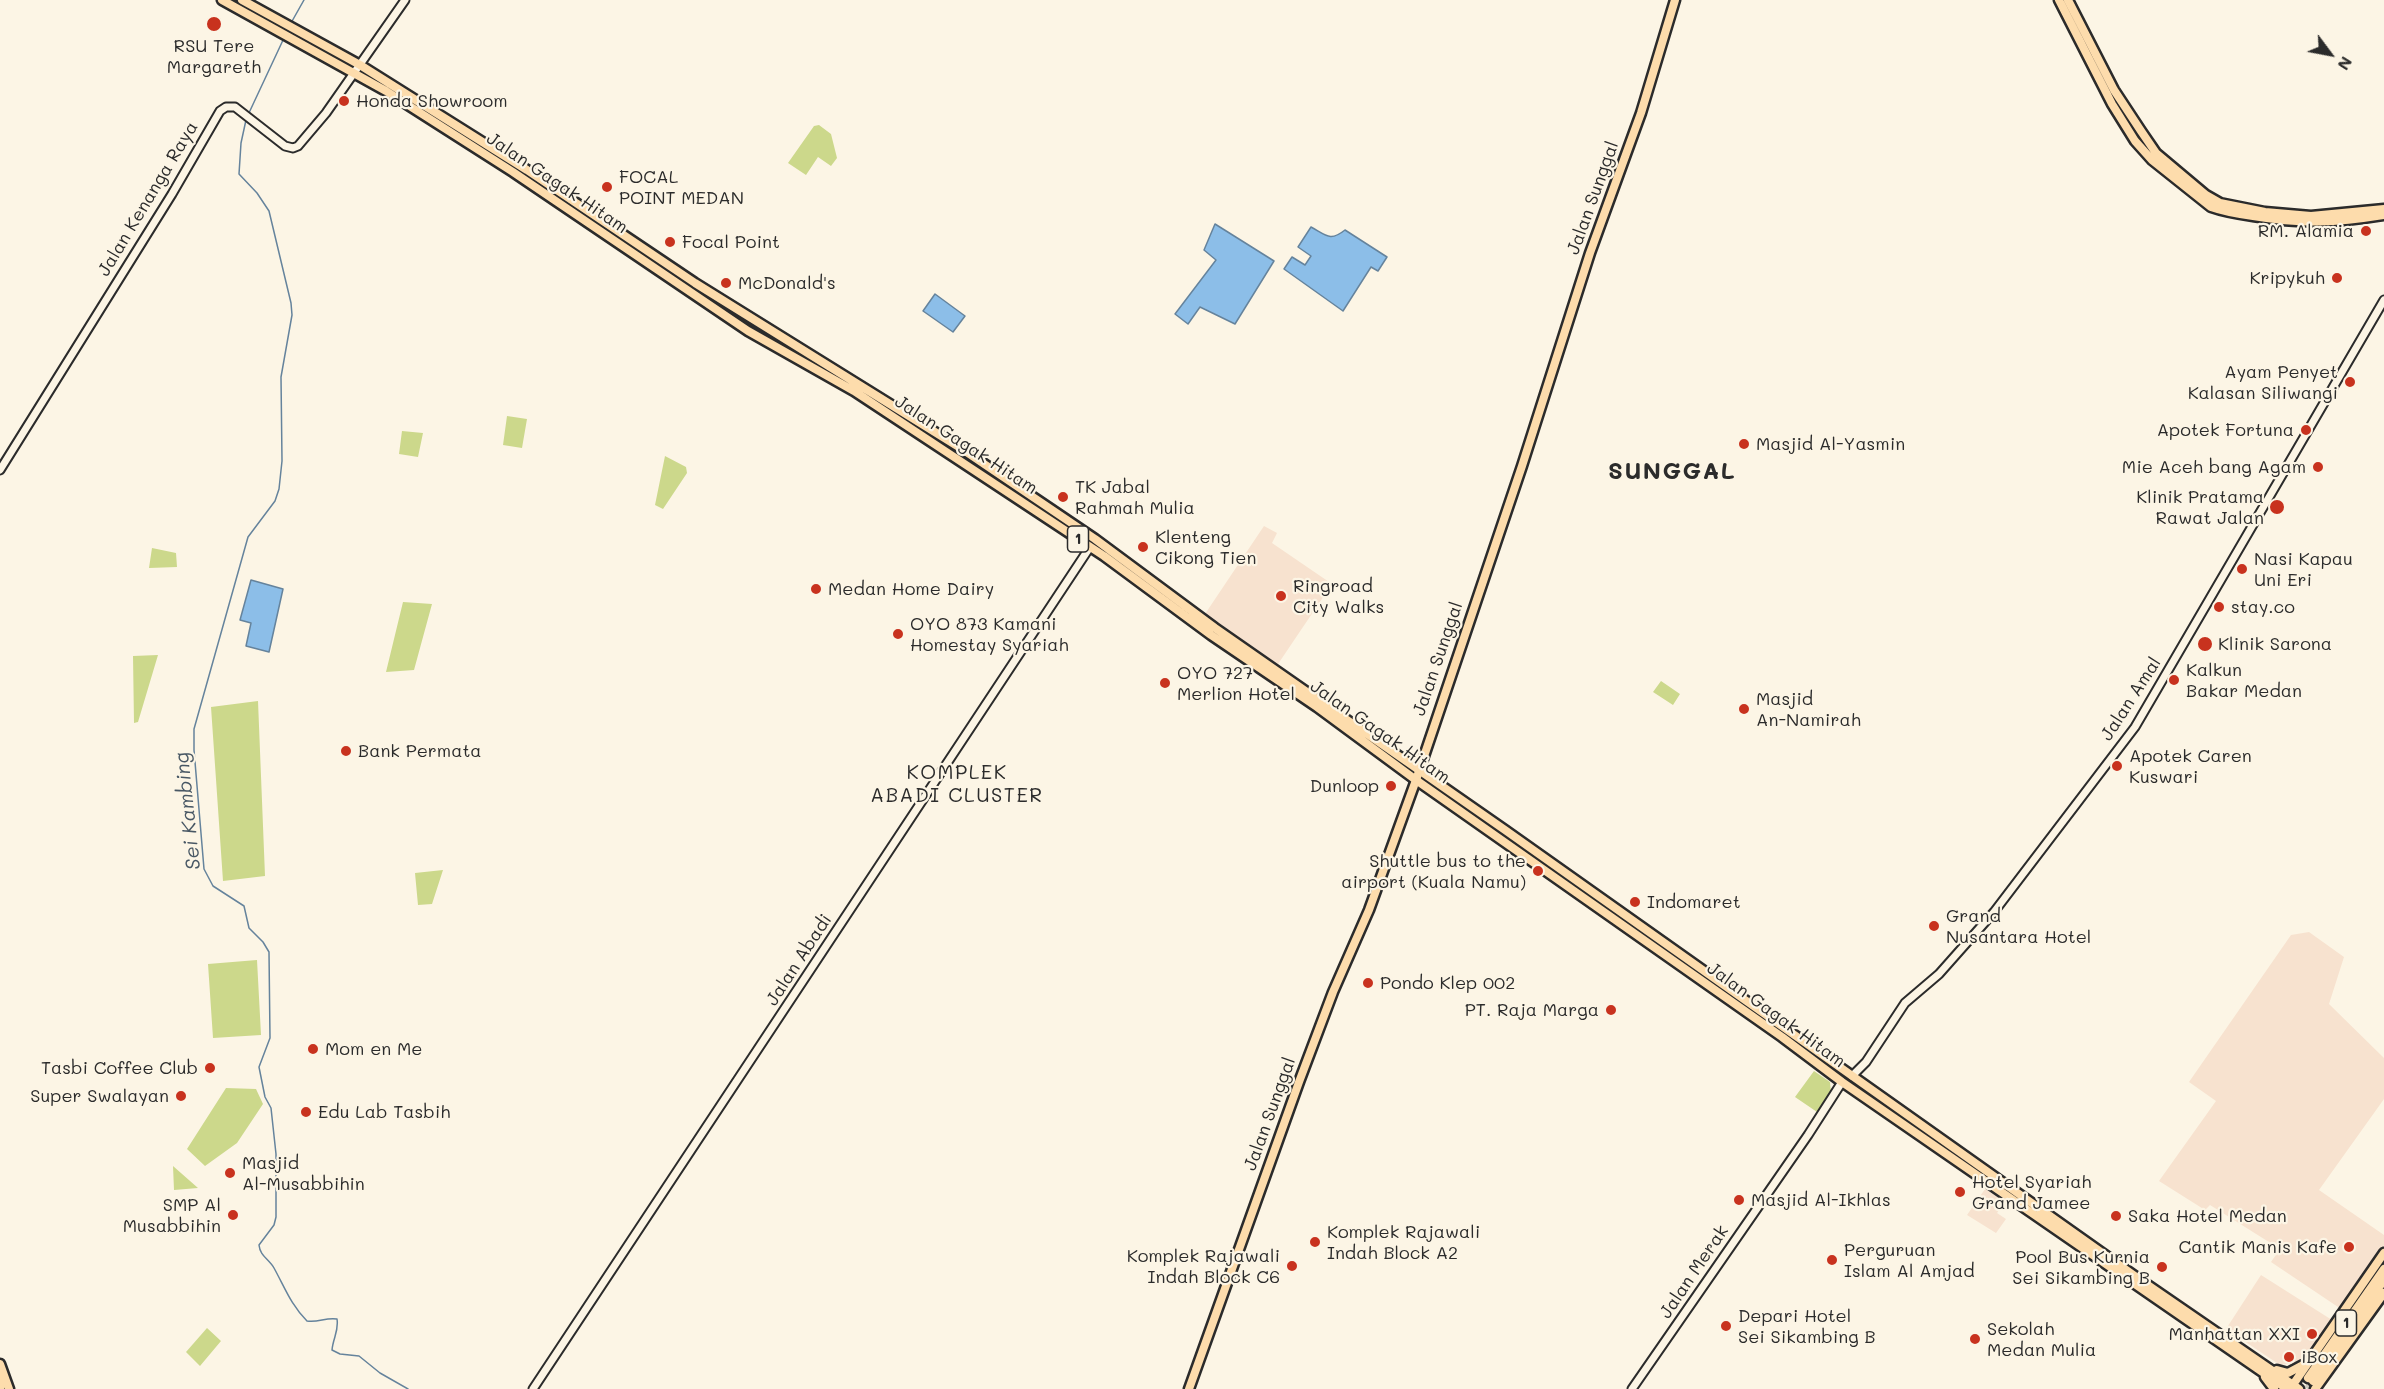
<!DOCTYPE html>
<html>
<head>
<meta charset="utf-8">
<style>
	body { margin:0 }
	#map { position:relative; width:2384px; height:1389px; overflow:hidden; background:#fcf5e5; font-family:Mali,sans-serif }
	canvas { display:block }
	.north { position:absolute; left:2300px; top:24px; width:60px; height:60px; -webkit-text-stroke:4px #fcf5e5; paint-order:stroke; rotate:122deg; font-size:16px; font-weight:700; line-height:24px; text-align:center; color:#2b2b2b }
	.north::after { content:''; display:block; margin:auto; width:21px; height:27px; background:#2b2b2b; clip-path:polygon(50% 0,100% 100%,50% 72%,0 100%) }
</style>
</head>
<body>
<div id="map">
<canvas width="2384" height="1389"></canvas>
<div class="north">N</div>
</div>
<script>
const g = document.querySelector('canvas').getContext('2d');
g.lineJoin = 'round';
function paint(path, color) { g.fillStyle = color; g.fill(path, 'evenodd'); }
function strokePath(path, color, width, dash) { g.strokeStyle = color; g.lineWidth = width; g.lineCap = dash ? 'butt' : 'round'; g.setLineDash(dash || []); g.stroke(path); }
function label(font, color, halo, rows, align = 'center') {
  g.font = font + ' Mali,sans-serif'; g.lineWidth = 4.5; g.setLineDash([]); g.textBaseline = 'middle'; g.strokeStyle = halo; g.fillStyle = color; for (const [text, x, y, turn = 0] of rows) {
    g.save(); g.translate(x, y); g.rotate((+turn || 0) * Math.PI / 180); g.textAlign = isNaN(turn) ? turn : align; if (halo) g.strokeText(text, 0, 0); g.fillText(text, 0, 0); g.restore();
  }
}
paint(new Path2D(`
	M1264 526 1277 533 1272 543 1332 584 1276 667 1203 617Z
	M2309 932 2344 957 2329 1004 2384 1058V1099L2319 1190 2384 1235V1245L2341 1309 2271 1262 2280 1249 2210 1205 2205 1210 2159 1181 2216 1101 2189 1082 2291 935Z
	M1985 1189 2005 1202 1997 1213 2006 1219 1996 1233 1967 1215Z
	M2261 1275 2332 1320 2303 1362 2280 1365 2226 1329Z`), '#f7e2cf');
paint(new Path2D(`
	M819 125 831 134 837 158 831 166 818 157 806 175 788 163 814 126Z
	M507 416 527 419 522 448 503 445Z
	M402 431 423 433 418 457 399 454Z
	M665 456 686 467 687 473 663 509 655 505Z
	M152 548 176 553 177 567 149 568Z
	M403 602 432 604 414 670 386 672Z
	M158 655 138 722 134 723 133 656Z
	M1661 681 1680 694 1673 705 1653 692Z
	M258 701 265 876 223 881 211 707Z
	M443 870 432 904 418 905 415 873Z
	M257 960 261 1035 213 1038 208 964Z
	M1814 1071 1830 1082 1831 1093 1817 1112 1795 1097Z
	M226 1088 256 1089 263 1104 237 1143 205 1166 187 1149Z
	M173 1166 198 1188 174 1190Z
	M207 1328 221 1341 200 1366 186 1352Z`), '#ccd88b');
const water = new Path2D(`
	M1215 224 1274 261 1235 324 1200 307 1188 324 1175 314 1216 260 1204 250Z
	M1311 227C1326 235 1330 242 1345 230L1387 257 1378 271 1371 267 1343 311 1284 269 1292 257 1305 265 1311 256 1298 247Z
	M935 294 965 316 953 332 923 311Z
	M251 580 283 589 269 652 246 646 251 623 240 620Z`);
paint(water, '#8cbee8');
strokePath(water, '#65839c', 1.5);
strokePath(new Path2D(`
	M291 23 304 0
	M248 115 284 38
	M246 120 241 143 239 174 257 193 269 211 291 303 292 315 281 377 282 461 279 489 275 501 248 537 194 729V750L204 869 213 886 244 906 249 928 263 942 269 952 270 1038 259 1067 265 1097 271 1108 276 1154V1217L274 1225 259 1245C260 1256 269 1259 274 1268 285 1288 291 1305 307 1321 318 1323 326 1317 337 1319 339 1331 333 1338 332 1350L340 1354 359 1356 380 1373 408 1389`), '#65839c', 1.5);
strokePath(new Path2D(`
	M2308 1389 2313 1381`), '#d2cdc0', 8, [8, 4]);
const tertiary = new Path2D(`
	M0 470 172 194 220 111 226 107H235L285 146 293 148 298 146 326 113 405 0
	M1852 1076 1866 1062 1905 1003 1939 974 1994 912 2135 727 2384 300
	M533 1389 1090 547
	M1632 1389 1808 1135 1842 1082`);
const primary = new Path2D(`
	M2059 0 2112 104 2135 141 2152 160 2211 207C2225 212 2238 214 2253 216 2302 224 2335 223 2384 215
	M2068 0 2114 90 2141 131 2156 153 2206 195 2220 203 2265 212 2311 216 2384 209
	M0 1364 9 1389
	M0 1389 1 1380
	M1189 1389 1299 1082 1333 992 1369 910 1416 780 1522 466 1590 253 1641 113 1675 0`);
const trunk = new Path2D(`
	M222 0 386 91 513 172 748 331 854 391 1104 556 1211 635 1317 707 1416 780 1782 1037 1842 1082 2287 1389
	M242 0 360 65 527 170 695 283 959 447 1095 539 1215 628 1505 830 2139 1279 2299 1389
	M2277 1370 2288 1373 2303 1365
	M2265 1377 2274 1389
	M2308 1378 2384 1269
	M2313 1381 2384 1280
	M2290 1389 2384 1253
	M2315 1389 2384 1293`);
strokePath(tertiary, '#2b2b2b', 11);
strokePath(primary, '#2b2b2b', 13);
strokePath(trunk, '#2b2b2b', 13);
strokePath(tertiary, '#fcf5e5', 7);
strokePath(primary, '#fddcac', 8);
strokePath(trunk, '#fddcac', 8);
for (const [x, y, r, color] of [
	[214,24,8,"#c8321e"],
	[344,101,6,"#c8321e"],
	[607,187,6,"#c8321e"],
	[2366,231,6,"#c8321e"],
	[670,242,6,"#c8321e"],
	[2337,278,6,"#c8321e"],
	[726,283,6,"#c8321e"],
	[2350,382,6,"#c8321e"],
	[2306,430,6,"#c8321e"],
	[1744,444,6,"#c8321e"],
	[2318,467,6,"#c8321e"],
	[1063,497,6,"#c8321e"],
	[2277,507,8,"#c8321e"],
	[1143,547,6,"#c8321e"],
	[2242,569,6,"#c8321e"],
	[816,589,6,"#c8321e"],
	[1281,596,6,"#c8321e"],
	[2219,607,6,"#c8321e"],
	[898,634,6,"#c8321e"],
	[2205,644,8,"#c8321e"],
	[2174,680,6,"#c8321e"],
	[1165,683,6,"#c8321e"],
	[1744,709,6,"#c8321e"],
	[346,751,6,"#c8321e"],
	[2117,766,6,"#c8321e"],
	[1391,786,6,"#c8321e"],
	[1538,871,6,"#c8321e"],
	[1635,902,6,"#c8321e"],
	[1934,926,6,"#c8321e"],
	[1368,983,6,"#c8321e"],
	[1611,1010,6,"#c8321e"],
	[313,1049,6,"#c8321e"],
	[210,1068,6,"#c8321e"],
	[181,1096,6,"#c8321e"],
	[306,1112,6,"#c8321e"],
	[230,1173,6,"#c8321e"],
	[1960,1192,6,"#c8321e"],
	[1739,1200,6,"#c8321e"],
	[233,1215,6,"#c8321e"],
	[2116,1216,6,"#c8321e"],
	[1315,1242,6,"#c8321e"],
	[2349,1247,6,"#c8321e"],
	[1832,1260,6,"#c8321e"],
	[1292,1266,6,"#c8321e"],
	[2162,1267,6,"#c8321e"],
	[1726,1326,6,"#c8321e"],
	[2312,1334,6,"#c8321e"],
	[1975,1339,6,"#c8321e"],
	[2289,1357,6,"#c8321e"]
]) { const dot = new Path2D(); dot.arc(x, y, r, 0, 2 * Math.PI); g.fillStyle = color; g.fill(dot); strokePath(dot, '#fcf5e5', 2); }
for (const [x, y, w] of [
	[1078,539,21],
	[2346,1323,21]
]) { const box = new Path2D(); box.roundRect(x - w / 2, y - 13, w, 26, 4.5); g.fillStyle = '#fcf5e5'; g.fill(box); strokePath(box, '#2b2b2b', 1.5); }
label('bold 16px', '#2b2b2b', null, [
	["1",1078,539],
	["1",2346,1323]
]);
label('18px', '#2b2b2b', '#fcf5e5', [
	["RSU Tere",214,46,"center"],
	["Margareth",214,67,"center"],
	["Honda Showroom",356,101],
	["FOCAL",619,177],
	["POINT MEDAN",619,198],
	["RM. Alamia",2354,231,"right"],
	["Focal Point",682,242],
	["Kripykuh",2325,278,"right"],
	["McDonald's",738,283],
	["Ayam Penyet",2338,372,"right"],
	["Kalasan Siliwangi",2338,393,"right"],
	["Apotek Fortuna",2294,430,"right"],
	["Masjid Al-Yasmin",1756,444],
	["Mie Aceh bang Agam",2306,467,"right"],
	["TK Jabal",1075,487],
	["Rahmah Mulia",1075,508],
	["Klinik Pratama",2264,497,"right"],
	["Rawat Jalan",2264,518,"right"],
	["Klenteng",1155,537],
	["Cikong Tien",1155,558],
	["Nasi Kapau",2254,559],
	["Uni Eri",2254,580],
	["Ringroad",1293,586],
	["City Walks",1293,607],
	["Medan Home Dairy",828,589],
	["stay.co",2231,607],
	["OYO 873 Kamani",910,624],
	["Homestay Syariah",910,645],
	["Klinik Sarona",2218,644],
	["Kalkun",2186,670],
	["Bakar Medan",2186,691],
	["OYO 727",1177,673],
	["Merlion Hotel",1177,694],
	["Masjid",1756,699],
	["An-Namirah",1756,720],
	["Bank Permata",358,751],
	["Apotek Caren",2129,756],
	["Kuswari",2129,777],
	["Dunloop",1379,786,"right"],
	["Shuttle bus to the",1526,861,"right"],
	["airport (Kuala Namu)",1526,882,"right"],
	["Indomaret",1647,902],
	["Grand",1946,916],
	["Nusantara Hotel",1946,937],
	["Pondo Klep 002",1380,983],
	["PT. Raja Marga",1599,1010,"right"],
	["Mom en Me",325,1049],
	["Tasbi Coffee Club",198,1068,"right"],
	["Super Swalayan",169,1096,"right"],
	["Edu Lab Tasbih",318,1112],
	["Masjid",242,1163],
	["Al-Musabbihin",242,1184],
	["Hotel Syariah",1972,1182],
	["Grand Jamee",1972,1203],
	["Masjid Al-Ikhlas",1751,1200],
	["SMP Al",221,1205,"right"],
	["Musabbihin",221,1226,"right"],
	["Saka Hotel Medan",2128,1216],
	["Komplek Rajawali",1327,1232],
	["Indah Block A2",1327,1253],
	["Cantik Manis Kafe",2337,1247,"right"],
	["Perguruan",1844,1250],
	["Islam Al Amjad",1844,1271],
	["Komplek Rajawali",1280,1256,"right"],
	["Indah Block C6",1280,1277,"right"],
	["Pool Bus Kurnia",2150,1257,"right"],
	["Sei Sikambing B",2150,1278,"right"],
	["Depari Hotel",1738,1316],
	["Sei Sikambing B",1738,1337],
	["Sekolah",1987,1329],
	["Medan Mulia",1987,1350],
	["Manhattan XXI",2300,1334,"right"],
	["iBox",2301,1357]
], 'left');
label('18px', '#2b2b2b', '#fcf5e5', [
	["Jalan Gagak Hitam",557,183,34],
	["Jalan Sunggal",1593,198,-70],
	["Jalan Kenanga Raya",148,199,-59],
	["Jalan Gagak Hitam",966,445,33],
	["Jalan Sunggal",1438,659,-71],
	["Jalan Amal",2131,699,-57],
	["Jalan Gagak Hitam",1380,732,35],
	["Jalan Abadi",799,960,-57],
	["Jalan Gagak Hitam",1776,1015,36],
	["Jalan Sunggal",1270,1114,-70],
	["Jalan Merak",1694,1272,-56]
]);
g.letterSpacing = '1.5px';
label('20px', '#2b2b2b', '#fcf5e5', [
	["KOMPLEK",957,773],
	["ABADI CLUSTER",957,796]
]);
g.letterSpacing = '0px';
label('italic 20px', '#485764', '#fcf5e5', [
	["Sei Kambing",188,811,-96]
]);
g.letterSpacing = '1.5px';
label('bold 24px', '#2b2b2b', '#fcf5e5', [
	["SUNGGAL",1672,472]
]);
g.letterSpacing = '0px';
</script>
</body>
</html>
